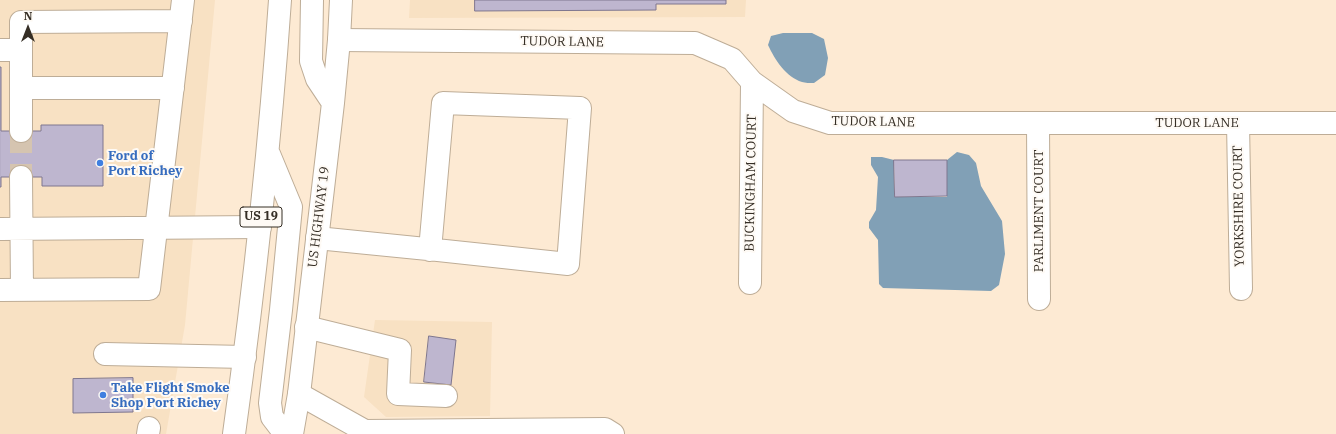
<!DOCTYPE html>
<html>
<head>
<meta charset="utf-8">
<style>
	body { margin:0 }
	#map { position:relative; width:1336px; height:434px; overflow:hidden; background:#fdead3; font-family:"IBM Plex Serif",serif }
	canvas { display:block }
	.north { position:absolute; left:8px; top:8px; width:40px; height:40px; -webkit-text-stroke:3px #fefaf5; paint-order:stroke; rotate:0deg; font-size:11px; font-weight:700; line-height:16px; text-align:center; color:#352e25 }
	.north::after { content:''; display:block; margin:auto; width:14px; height:18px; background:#352e25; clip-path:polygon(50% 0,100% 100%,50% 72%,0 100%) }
</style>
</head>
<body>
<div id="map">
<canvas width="1336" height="434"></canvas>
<div class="north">N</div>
</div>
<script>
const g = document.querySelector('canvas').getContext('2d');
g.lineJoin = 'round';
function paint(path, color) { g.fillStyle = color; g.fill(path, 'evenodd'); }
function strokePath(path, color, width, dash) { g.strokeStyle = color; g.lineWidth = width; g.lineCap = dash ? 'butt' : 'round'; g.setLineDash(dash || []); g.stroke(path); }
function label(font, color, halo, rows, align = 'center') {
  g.font = font + ' "IBM Plex Serif",serif'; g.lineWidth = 4; g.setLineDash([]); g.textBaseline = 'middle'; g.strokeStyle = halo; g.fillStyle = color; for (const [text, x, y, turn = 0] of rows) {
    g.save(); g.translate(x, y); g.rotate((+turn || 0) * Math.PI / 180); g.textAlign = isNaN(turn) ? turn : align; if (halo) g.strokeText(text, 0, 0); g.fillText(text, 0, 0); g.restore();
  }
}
paint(new Path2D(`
	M0 0H215L185 325 166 434H0Z
	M410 0H746L745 17 409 18Z
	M375 320 492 322 490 416 386 417 364 397Z`), '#f8e1c3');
paint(new Path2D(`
	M783 33H812L824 39 828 58 825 75 814 83C810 83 805 83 802 82 786 77 775 60 768 45L771 36Z
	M957 152 969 155 976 163 981 186 1002 221 1005 254 999 285 991 291 883 288 879 284 878 240 869 228V222L876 210 878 177 871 165V157H882L894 160V197H947V160Z`), '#81a0b6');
const building = new Path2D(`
	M475 0H726V4H656V10L475 11Z
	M0 67H1V131H41V125H103V186H42V177H1V187H0Z
	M894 160H947V196L895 197Z
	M429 336 456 340 451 385 424 382Z
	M133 378V412L73 413V379Z`);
paint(building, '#beb6cf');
strokePath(building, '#7f778f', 1);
strokePath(new Path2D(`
	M21 131V177`), '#d5c4b0', 22, [22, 11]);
const minor = new Path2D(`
	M339 40 695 43 732 59 752 82 793 111 830 123H1336
	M0 50H21
	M21 88H173
	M1038 123 1039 299
	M1238 123 1241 289
	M21 131V22L181 21
	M21 177 22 290
	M0 229 260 227
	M317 238C401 246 484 255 568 264L580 108 443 103 430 250
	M750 283 752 82
	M0 290 149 289 183 0
	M306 327 400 350 398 394 446 396
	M105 354 245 357
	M299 394 365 431 605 429 613 434
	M148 434 149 428`);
const highway = new Path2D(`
	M312 0 311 61 317 79 333 103
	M269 154 291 207 281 310 270 403 272 417 285 434
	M234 434C254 290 270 145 280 0
	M292 434 299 394 333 103 339 40 341 0`);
strokePath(minor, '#bead97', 24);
strokePath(highway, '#bead97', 24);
strokePath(minor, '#fff', 22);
strokePath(highway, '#fff', 22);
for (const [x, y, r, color] of [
	[100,163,4,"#3f7fe0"],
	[103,395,4,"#3f7fe0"]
]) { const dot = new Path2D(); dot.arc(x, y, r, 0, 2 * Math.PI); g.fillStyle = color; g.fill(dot); strokePath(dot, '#fefaf5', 1.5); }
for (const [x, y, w] of [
	[261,217,42]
]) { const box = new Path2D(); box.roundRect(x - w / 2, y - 10, w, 20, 3); g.fillStyle = '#fefaf5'; g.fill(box); strokePath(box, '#352e25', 1); }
label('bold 12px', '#352e25', null, [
	["US 19",261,217]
]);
label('13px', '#352e25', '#fefaf5', [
	["TUDOR LANE",562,42,1],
	["TUDOR LANE",873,122,1],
	["TUDOR LANE",1197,123],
	["BUCKINGHAM COURT",751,183,-89],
	["YORKSHIRE COURT",1239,206,-91],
	["PARLIMENT COURT",1039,211,-90],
	["US HIGHWAY 19",319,217,-83]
]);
label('bold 13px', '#366cbe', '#fefaf5', [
	["Ford of",108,156],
	["Port Richey",108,171],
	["Take Flight Smoke",111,388],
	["Shop Port Richey",111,403]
], 'left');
</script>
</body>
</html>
